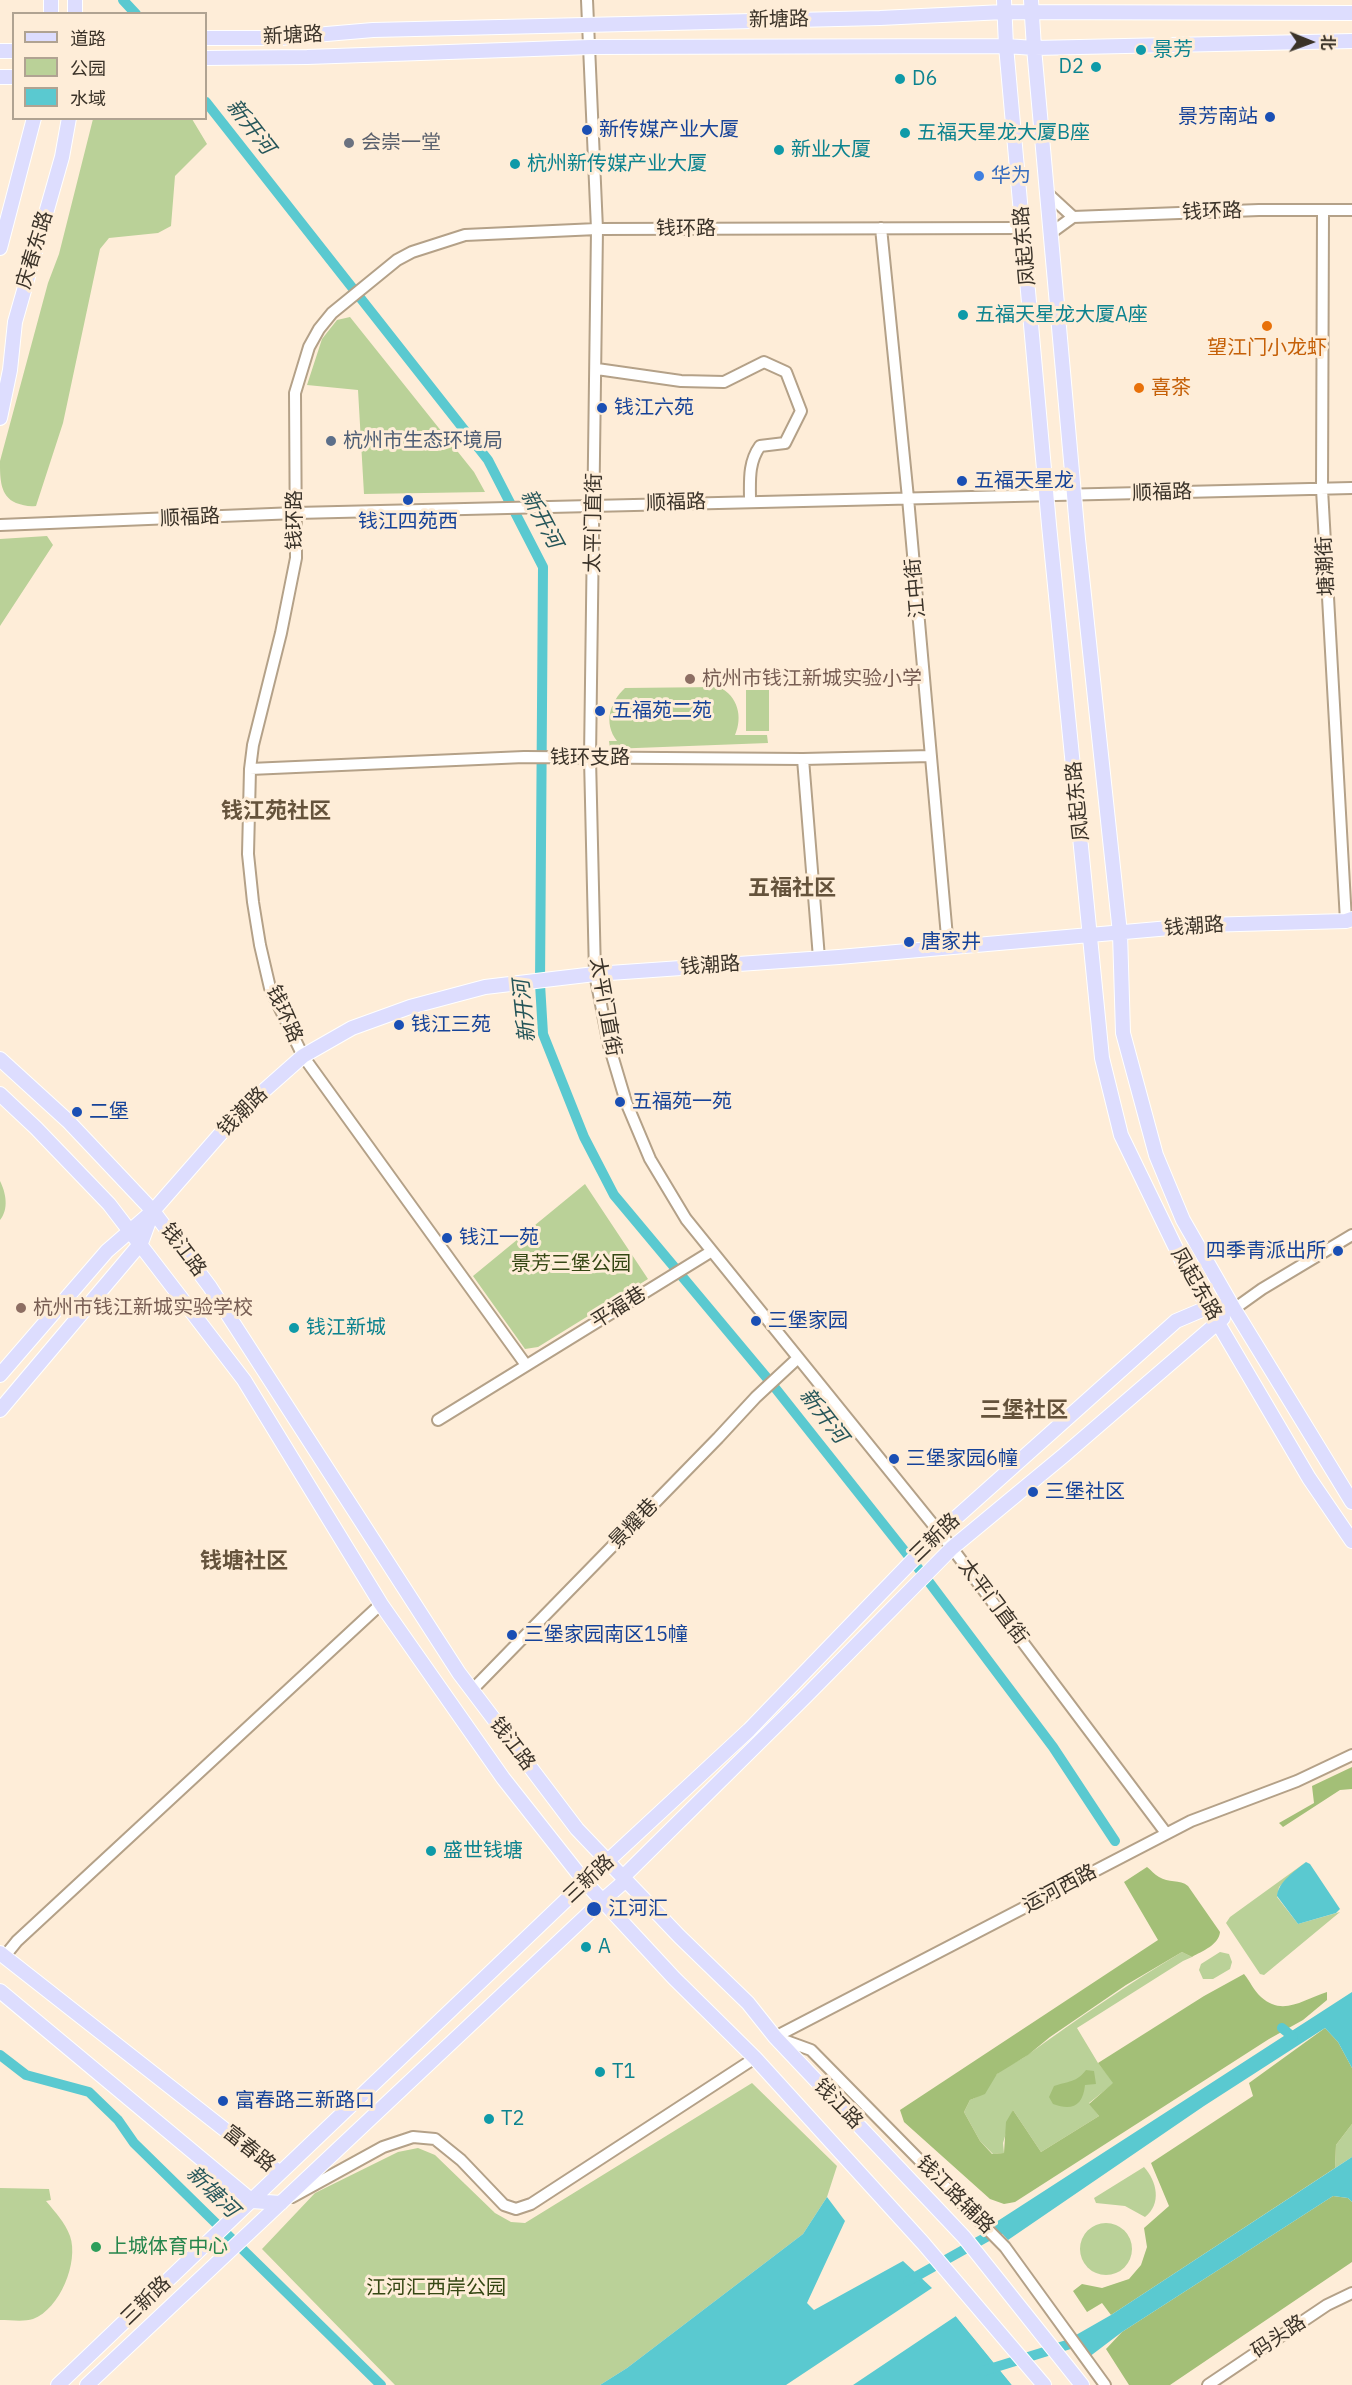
<!DOCTYPE html>
<html>
<head>
<meta charset="utf-8">
<style>
	body { margin:0 }
	#map { position:relative; width:1352px; height:2385px; overflow:hidden; background:#feedd8; font-family:"IBM Plex Sans","Noto Sans SC",sans-serif }
	canvas { display:block }
	.legend { position:absolute; left:12px; top:12px; width:195px; height:108px; box-sizing:border-box; background:#feedd8; border:2px solid #b0a392; margin:0; padding:8px 10px; list-style:none; font-size:18px; color:#3b3329 }
	.legend li { display:flex; align-items:center; gap:12px; height:30px }
	.legend b { width:30px; border:2px solid #b0a392 }
	.north { position:absolute; left:1280px; top:12px; width:60px; height:60px; -webkit-text-stroke:4px #feedd8; paint-order:stroke; rotate:91deg; font-size:16px; font-weight:700; line-height:24px; text-align:center; color:#3b3329 }
	.north::after { content:''; display:block; margin:auto; width:21px; height:27px; background:#3b3329; clip-path:polygon(50% 0,100% 100%,50% 72%,0 100%) }
</style>
</head>
<body>
<div id="map">
<canvas width="1352" height="2385"></canvas>
<ul class="legend">
<li><b style="height:8px;background:#ddddfe"></b>道路</li>
<li><b style="height:16px;background:#bad198"></b>公园</li>
<li><b style="height:16px;background:#5ac9d0"></b>水域</li>
</ul>
<div class="north">北</div>
</div>
<script>
const g = document.querySelector('canvas').getContext('2d');
g.lineJoin = 'round';
function paint(path, color) { g.fillStyle = color; g.fill(path, 'evenodd'); }
function strokePath(path, color, width, dash) { g.strokeStyle = color; g.lineWidth = width; g.lineCap = dash ? 'butt' : 'round'; g.setLineDash(dash || []); g.stroke(path); }
function label(font, color, halo, rows, align = 'center') {
  g.font = font + ' "IBM Plex Sans","Noto Sans SC",sans-serif'; g.lineWidth = 6; g.setLineDash([]); g.textBaseline = 'middle'; g.strokeStyle = halo; g.fillStyle = color; for (const [text, x, y, turn = 0] of rows) {
    g.save(); g.translate(x, y); g.rotate((+turn || 0) * Math.PI / 180); g.textAlign = isNaN(turn) ? turn : align; if (halo) g.strokeText(text, 0, 0); g.fillText(text, 0, 0); g.restore();
  }
}
paint(new Path2D(`
	M93 119H192L207 144 175 176 171 226 158 233 109 238 100 249 63 423 36 506C28 507 23 505 16 503 0 496 0 479 0 461L48 283 59 254Z
	M350 317 474 472 485 492 364 494 358 390 307 385 322 339 337 320Z
	M47 536 53 545 0 626V539Z
	M719 687C738 696 743 717 735 735H767L768 743 610 749 609 741H617C603 723 610 702 625 688Z
	M746 690H769V731H746Z
	M0 1181C6 1193 9 1209 0 1220Z
	M585 1184 648 1279 538 1347 525 1349 473 1276Z
	M1306 1862 1279 1887 1277 1897 1298 1924 1340 1912 1264 1975 1260 1974 1226 1923 1230 1917Z
	M1182 1952 1192 1957 1183 1961 1077 2028 1098 2063 1114 2083 1089 2103 1099 2116 1041 2152 1013 2110 1003 2143 1004 2153 993 2154 980 2141 964 2112 970 2100C995 2090 984 2085 998 2073 1006 2066 1017 2062 1026 2056 1077 2019 1128 1984 1182 1952Z
	M1220 1952 1229 1954 1232 1962 1230 1969 1213 1979H1203L1199 1970 1201 1964Z
	M752 2083 837 2166 827 2197 803 2234 627 2368 600 2385H395L262 2249 315 2193 398 2152 418 2148 435 2155 495 2213 511 2222 525 2223Z
	M1352 2124V2157L1335 2168 1336 2145Z
	M1144 2167C1157 2181 1162 2204 1145 2217L1125 2206 1096 2203 1094 2198Z
	M0 2188 49 2189 51 2200 46 2201C55 2212 65 2222 70 2236 79 2262 60 2309 33 2319 24 2322 10 2320 0 2320Z
	M1080 2249a26 26 0 1 1 52 0a26 26 0 1 1-52 0Z`), '#bad198');
paint(new Path2D(`
	M1352 1767V1789L1340 1790 1283 1827 1279 1823 1314 1803 1312 1786Z
	M1147 1867C1151 1870 1155 1875 1159 1877 1168 1883 1180 1879 1188 1886L1220 1932C1219 1945 1202 1951 1192 1957L1182 1952 1126 1985 1050 2037 1028 2055 997 2074 985 2094 970 2100 964 2112 980 2141 992 2154 1004 2153 1006 2122 1013 2110 1041 2152 1099 2116 1089 2104 1113 2083 1098 2063 1204 1996 1244 1974C1250 1981 1254 1991 1261 1997 1283 2017 1304 1999 1327 1992V2000L1303 2020 1269 2039 1015 2202 1004 2204 990 2199 904 2122 900 2110 1158 1940 1124 1882Z
	M1325 2028 1338 2042 1352 2068V2124L1336 2145 1335 2168 1111 2315 1102 2303 1087 2312 1073 2291 1082 2284 1102 2288 1129 2279 1141 2265 1147 2247 1144 2228 1169 2206 1151 2163 1253 2096 1249 2083Z
	M1086 2070 1094 2071 1096 2084 1085 2085C1083 2106 1072 2111 1053 2104L1049 2097 1054 2086C1068 2081 1076 2083 1086 2070Z
	M1333 2196 1348 2198 1352 2202V2262L1170 2385H1129L1106 2349 1122 2332Z`), '#a3bf77');
paint(new Path2D(`
	M1306 1862 1310 1864 1340 1909 1336 1913 1298 1924 1277 1896C1278 1882 1295 1871 1306 1862Z
	M1352 1992V2068L1338 2042 1325 2028 1204 2106 1008 2240 993 2224Z
	M1352 2157V2202L1348 2198 1333 2196 1122 2332 1089 2357 1076 2335 1111 2315Z
	M827 2197 845 2221 807 2303 814 2310 903 2261 932 2288 786 2385H600L627 2368 803 2234Z
	M956 2316 1012 2385H853Z`), '#5ac9d0');
paint(new Path2D(`
	M956 2313 958 2315 1015 2385H1012L954 2314Z`), '#feedd8');
strokePath(new Path2D(`
	M123 0 136 14
	M206 102 488 460 543 567 540 984 543 1034 584 1137 614 1195 772 1384 926 1578 1053 1747 1115 1841
	M1282 2028 1293 2037
	M0 2055 26 2075 89 2092 118 2120 134 2143 381 2385
	M908 2281 999 2230
	M983 2371 1083 2340`), '#5ac9d0', 10);
const minor = new Path2D(`
	M587 0 597 229 590 758 595 974 609 1045 626 1102 650 1159 686 1219 952 1548 1166 1833
	M1047 193 1073 217
	M1323 210 1322 489 1346 921
	M881 228 908 498 948 948
	M1051 233 1073 217 1259 210H1352
	M597 369 681 381 724 382 764 362 786 372 801 411 785 443 760 446C748 463 750 481 750 501
	M0 525 296 513 1352 488
	M803 759 819 958
	M250 769 524 757 803 759 931 756
	M1234 1309 1262 1289 1352 1235
	M526 1365 303 1056 270 988 260 945 253 902 248 854 250 769 253 745 281 633 296 558 295 393 309 347 319 329 332 313 397 260 412 252 465 235 597 229 1023 228
	M438 1420 712 1251
	M472 1690 718 1438 756 1397 798 1358
	M4 1957 17 1941 381 1604
	M775 2037 1191 1821 1297 1781 1352 1755
	M778 2038 811 2050 1005 2247 1105 2385
	M292 2197 383 2147 413 2137 435 2139 461 2160 504 2205 516 2209 531 2204 755 2058
	M1208 2385 1327 2305 1352 2293`);
const major = new Path2D(`
	M1004 0 1006 46 1049 525 1102 1058 1121 1135 1185 1267 1309 1478 1352 1541
	M1031 0 1034 48 1078 539 1120 933 1123 1033 1156 1155 1183 1220 1234 1309 1352 1502
	M51 14V0
	M75 14V0
	M206 38H280L373 30 880 18 1004 12 1352 13
	M0 51H14
	M206 58 307 57 590 47 1006 46 1034 48 1352 41
	M0 77H14
	M0 248 34 118
	M0 418 10 370 15 322 62 157 69 118
	M0 1059 68 1121 153 1211 210 1287 459 1673 577 1829 679 1936 748 2003 775 2037 964 2237 1082 2385
	M0 1094 36 1128 109 1204 244 1380 381 1604 503 1778 585 1882 674 1978 755 2058 923 2243 1044 2385
	M0 1375 107 1251 153 1211 223 1131 259 1095 303 1056 352 1028 410 1007 485 987 595 974 839 957 1204 925 1346 921 1352 919
	M0 1410 141 1243 152 1213
	M623 1877 805 1697 952 1548 1063 1456 1223 1318
	M0 1953 280 2173
	M0 1991 252 2201 281 2203
	M58 2385 585 1882 749 1730 940 1532 1176 1321 1209 1307 1234 1309
	M87 2385 603 1900 626 1880`);
strokePath(minor, '#b4a188', 14);
strokePath(major, '#fff', 16);
strokePath(minor, '#fff', 10);
strokePath(major, '#ddddfe', 14);
for (const [x, y, r, color] of [
	[1141,50,6,"#0f9aa8"],
	[1096,67,6,"#0f9aa8"],
	[900,79,6,"#0f9aa8"],
	[1270,117,6,"#1a4fb4"],
	[587,130,6,"#1a4fb4"],
	[905,133,6,"#0f9aa8"],
	[349,143,6,"#6b7280"],
	[779,150,6,"#0f9aa8"],
	[515,164,6,"#0f9aa8"],
	[979,176,6,"#3f7fe0"],
	[963,315,6,"#0f9aa8"],
	[1267,326,6,"#e8710a"],
	[1139,388,6,"#e8710a"],
	[602,408,6,"#1a4fb4"],
	[331,441,6,"#5c6f8a"],
	[962,481,6,"#1a4fb4"],
	[408,500,6,"#1a4fb4"],
	[690,679,6,"#8d6e63"],
	[600,711,6,"#1a4fb4"],
	[909,942,6,"#1a4fb4"],
	[399,1025,6,"#1a4fb4"],
	[620,1102,6,"#1a4fb4"],
	[77,1112,6,"#1a4fb4"],
	[447,1238,6,"#1a4fb4"],
	[1338,1251,6,"#1a4fb4"],
	[21,1308,6,"#8d6e63"],
	[756,1321,6,"#1a4fb4"],
	[294,1328,6,"#0f9aa8"],
	[894,1459,6,"#1a4fb4"],
	[1033,1492,6,"#1a4fb4"],
	[512,1635,6,"#1a4fb4"],
	[431,1851,6,"#0f9aa8"],
	[594,1909,8,"#1a4fb4"],
	[586,1947,6,"#0f9aa8"],
	[600,2072,6,"#0f9aa8"],
	[223,2101,6,"#1a4fb4"],
	[489,2119,6,"#0f9aa8"],
	[96,2247,6,"#2e9e5b"]
]) { const dot = new Path2D(); dot.arc(x, y, r, 0, 2 * Math.PI); g.fillStyle = color; g.fill(dot); strokePath(dot, '#feedd8', 2); }
label('20px', '#3b3329', '#feedd8', [
	["新塘路",779,20,-1],
	["新塘路",293,36,-3],
	["钱环路",1212,212,-2],
	["钱环路",686,229],
	["凤起东路",1025,246,-95],
	["庆春东路",35,250,-73],
	["顺福路",1162,493,-2],
	["顺福路",676,503,-2],
	["顺福路",190,518,-3],
	["钱环路",295,520,-90],
	["太平门直街",594,523,-89],
	["塘潮街",1326,566,-93],
	["江中街",916,588,-95],
	["钱环支路",590,758],
	["凤起东路",1078,801,-96],
	["钱潮路",1194,927,-4],
	["钱潮路",710,966,-4],
	["太平门直街",605,1007,80],
	["钱环路",284,1014,66],
	["钱潮路",243,1112,-45],
	["钱江路",183,1250,53],
	["凤起东路",1196,1284,60],
	["平福巷",619,1308,-32],
	["景耀巷",634,1524,-46],
	["三新路",935,1538,-44],
	["太平门直街",993,1602,53],
	["钱江路",512,1744,53],
	["三新路",589,1879,-43],
	["运河西路",1060,1889,-28],
	["钱江路",838,2104,46],
	["富春路",249,2149,39],
	["钱江路辅路",955,2195,45],
	["三新路",146,2301,-44],
	["码头路",1279,2337,-34]
]);
label('20px', '#0d838f', '#feedd8', [
	["景芳",1153,50],
	["D2",1084,67,"right"],
	["D6",912,79],
	["五福天星龙大厦B座",917,133],
	["新业大厦",791,150],
	["杭州新传媒产业大厦",527,164],
	["五福天星龙大厦A座",975,315],
	["钱江新城",306,1328],
	["盛世钱塘",443,1851],
	["A",598,1947],
	["T1",612,2072],
	["T2",501,2119]
], 'left');
label('20px', '#164399', '#feedd8', [
	["景芳南站",1258,117,"right"],
	["新传媒产业大厦",599,130],
	["钱江六苑",614,408],
	["五福天星龙",974,481],
	["钱江四苑西",408,522,"center"],
	["五福苑二苑",612,711],
	["唐家井",921,942],
	["钱江三苑",411,1025],
	["五福苑一苑",632,1102],
	["二堡",89,1112],
	["钱江一苑",459,1238],
	["四季青派出所",1326,1251,"right"],
	["三堡家园",768,1321],
	["三堡家园6幢",906,1459],
	["三堡社区",1045,1492],
	["三堡家园南区15幢",524,1635],
	["江河汇",608,1909],
	["富春路三新路口",235,2101]
], 'left');
label('20px', '#5b616d', '#feedd8', [
	["会崇一堂",361,143]
], 'left');
label('20px', '#366cbe', '#feedd8', [
	["华为",991,176]
], 'left');
label('20px', '#c56008', '#feedd8', [
	["望江门小龙虾",1267,348],
	["喜茶",1151,388,"left"]
]);
label('20px', '#4e5e75', '#feedd8', [
	["杭州市生态环境局",343,441]
], 'left');
label('20px', '#785e54', '#feedd8', [
	["杭州市钱江新城实验小学",702,679],
	["杭州市钱江新城实验学校",33,1308]
], 'left');
label('20px', '#354713', '#feedd8', [
	["景芳三堡公园",571,1264],
	["江河汇西岸公园",436,2288]
]);
label('20px', '#27864d', '#feedd8', [
	["上城体育中心",108,2247]
], 'left');
label('italic 21px', '#255559', '#feedd8', [
	["新开河",250,127,52],
	["新开河",541,519,62],
	["新开河",525,1011,-96],
	["新开河",823,1416,52],
	["新塘河",212,2192,44]
]);
label('bold 22px', '#65533c', '#feedd8', [
	["钱江苑社区",276,812],
	["五福社区",792,889],
	["三堡社区",1024,1411],
	["钱塘社区",244,1562]
]);
</script>
</body>
</html>
